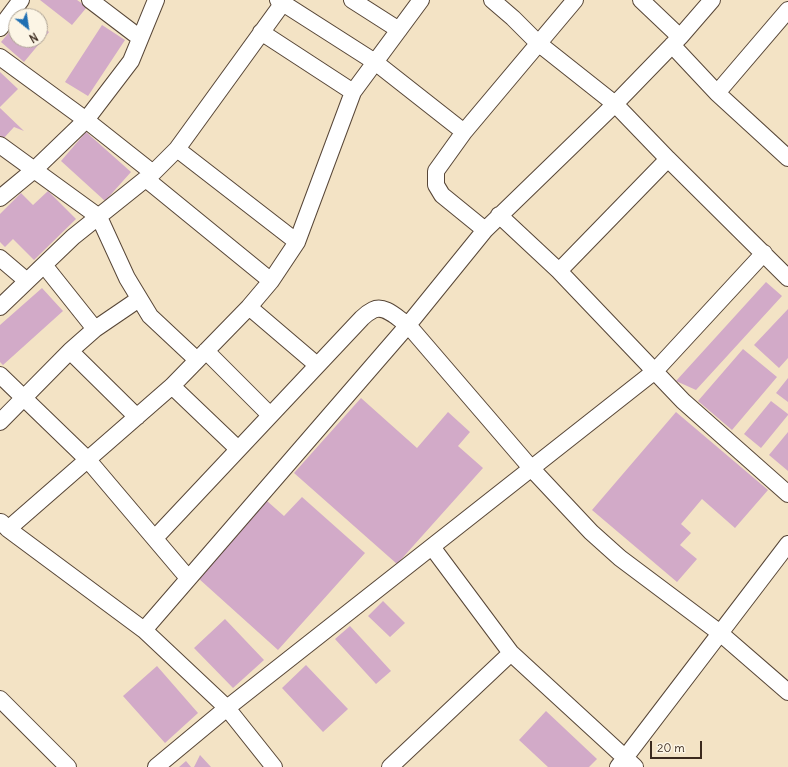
<!DOCTYPE html>
<html>
<head>
<meta charset="utf-8">
<style>
	body { margin:0 }
	#map { position:relative; width:788px; height:767px; overflow:hidden; background:#f3e3c5; font-family:Delius,sans-serif }
	canvas { display:block }
	.north { position:absolute; left:8px; top:8px; width:40px; height:40px; box-sizing:border-box; background:#fcf5e5; border:1px solid #afa495; border-radius:50%; rotate:150deg; font-size:11px; font-weight:700; line-height:16px; text-align:center; color:#3b2a1e }
	.north::after { content:''; display:block; margin:auto; width:14px; height:18px; background:#1f6fb2; clip-path:polygon(50% 0,100% 100%,50% 72%,0 100%) }
	.scale { position:absolute; left:650px; top:741px; width:52px; height:18px; box-sizing:border-box; border:2px solid #3b2a1e; border-top:0; padding-left:5px; font-size:12px; line-height:14px; white-space:nowrap; color:#3b2a1e; -webkit-text-stroke:3px #fcf5e5; paint-order:stroke }
</style>
</head>
<body>
<div id="map">
<canvas width="788" height="767"></canvas>
<div class="north">N</div>
<div class="scale">20 m</div>
</div>
<script>
const g = document.querySelector('canvas').getContext('2d');
g.lineJoin = 'round';
function paint(path, color) { g.fillStyle = color; g.fill(path, 'evenodd'); }
function strokePath(path, color, width, dash) { g.strokeStyle = color; g.lineWidth = width; g.lineCap = dash ? 'butt' : 'round'; g.setLineDash(dash || []); g.stroke(path); }
paint(new Path2D(`
	M40 0H77L87 7 72 25Z
	M16 24V40H40V25L49 32 24 62 1 42Z
	M102 25 125 40 88 96 65 82Z
	M0 72 18 89 0 107Z
	M0 108 24 131 14 127 3 139 0 136Z
	M86 132 131 172 105 201 61 161Z
	M48 191 76 219 34 260 13 239 5 247 0 242V214L21 193 33 205Z
	M766 282 782 296 696 390 676 381Z
	M42 288 63 311 3 365 0 362V325Z
	M788 309V358L779 368 754 345Z
	M743 349 777 377 732 430 698 401Z
	M788 378V402L776 393Z
	M361 398 417 448 448 412 470 432 458 446 483 468 397 564 294 473Z
	M771 401 788 414V415L761 448 744 434Z
	M676 412 768 490 735 528 702 499 681 524 691 533 680 545 697 559 677 582 592 510Z
	M788 432V471L769 455Z
	M302 497 365 553 278 650 198 578 267 501 284 516Z
	M383 601 405 623 390 637 368 616Z
	M225 619 264 660 233 688 194 648Z
	M350 626 391 671 376 684 335 639Z
	M306 665 348 709 323 732 282 688Z
	M157 666 198 713 165 743 123 696Z
	M546 711 597 759 589 767H548L519 740Z
	M200 755 211 767H194Z
	M186 761 191 767H179Z`), '#d2aac8');
const minor = new Path2D(`
	M90 0 140 38
	M278 0 375 62 464 132
	M352 0 399 30
	M492 0 513 18 538 43 615 104 668 159 788 278
	M641 0 680 37
	M0 28 21 0
	M261 32 353 92
	M672 45 717 93 788 158
	M0 57 86 120 153 173
	M717 93 788 10
	M0 145 99 217 127 278 150 316 197 360
	M177 149 297 242
	M146 179 271 281
	M0 198 34 170 86 120 131 61 156 0
	M499 215 559 271 683 401 788 494
	M485 230 442 195 436 185V171L464 132 575 0
	M0 258 27 281
	M44 265 95 329
	M559 271 668 159
	M0 307 73 237 153 173 177 149 285 0
	M249 307 317 365
	M70 351 137 417
	M206 351 270 415
	M0 375 88 460 188 578
	M172 386 238 449
	M0 422 70 351 95 329 139 299
	M1 522 8 529 144 630 227 708 274 767
	M8 529 172 386 249 307 271 281 297 242 353 92 421 0
	M155 538 362 318C365 315 369 312 373 310 385 304 398 319 408 325L531 468 591 532 620 558 720 633 788 692
	M432 547 511 653 635 767
	M144 630 408 325 485 230 615 104 680 37 712 0
	M0 699 68 767
	M156 767 227 708 655 371 764 253
	M390 767 511 653
	M618 767 788 544`);
strokePath(minor, '#574637', 18);
strokePath(minor, '#fff', 16);
</script>
</body>
</html>
